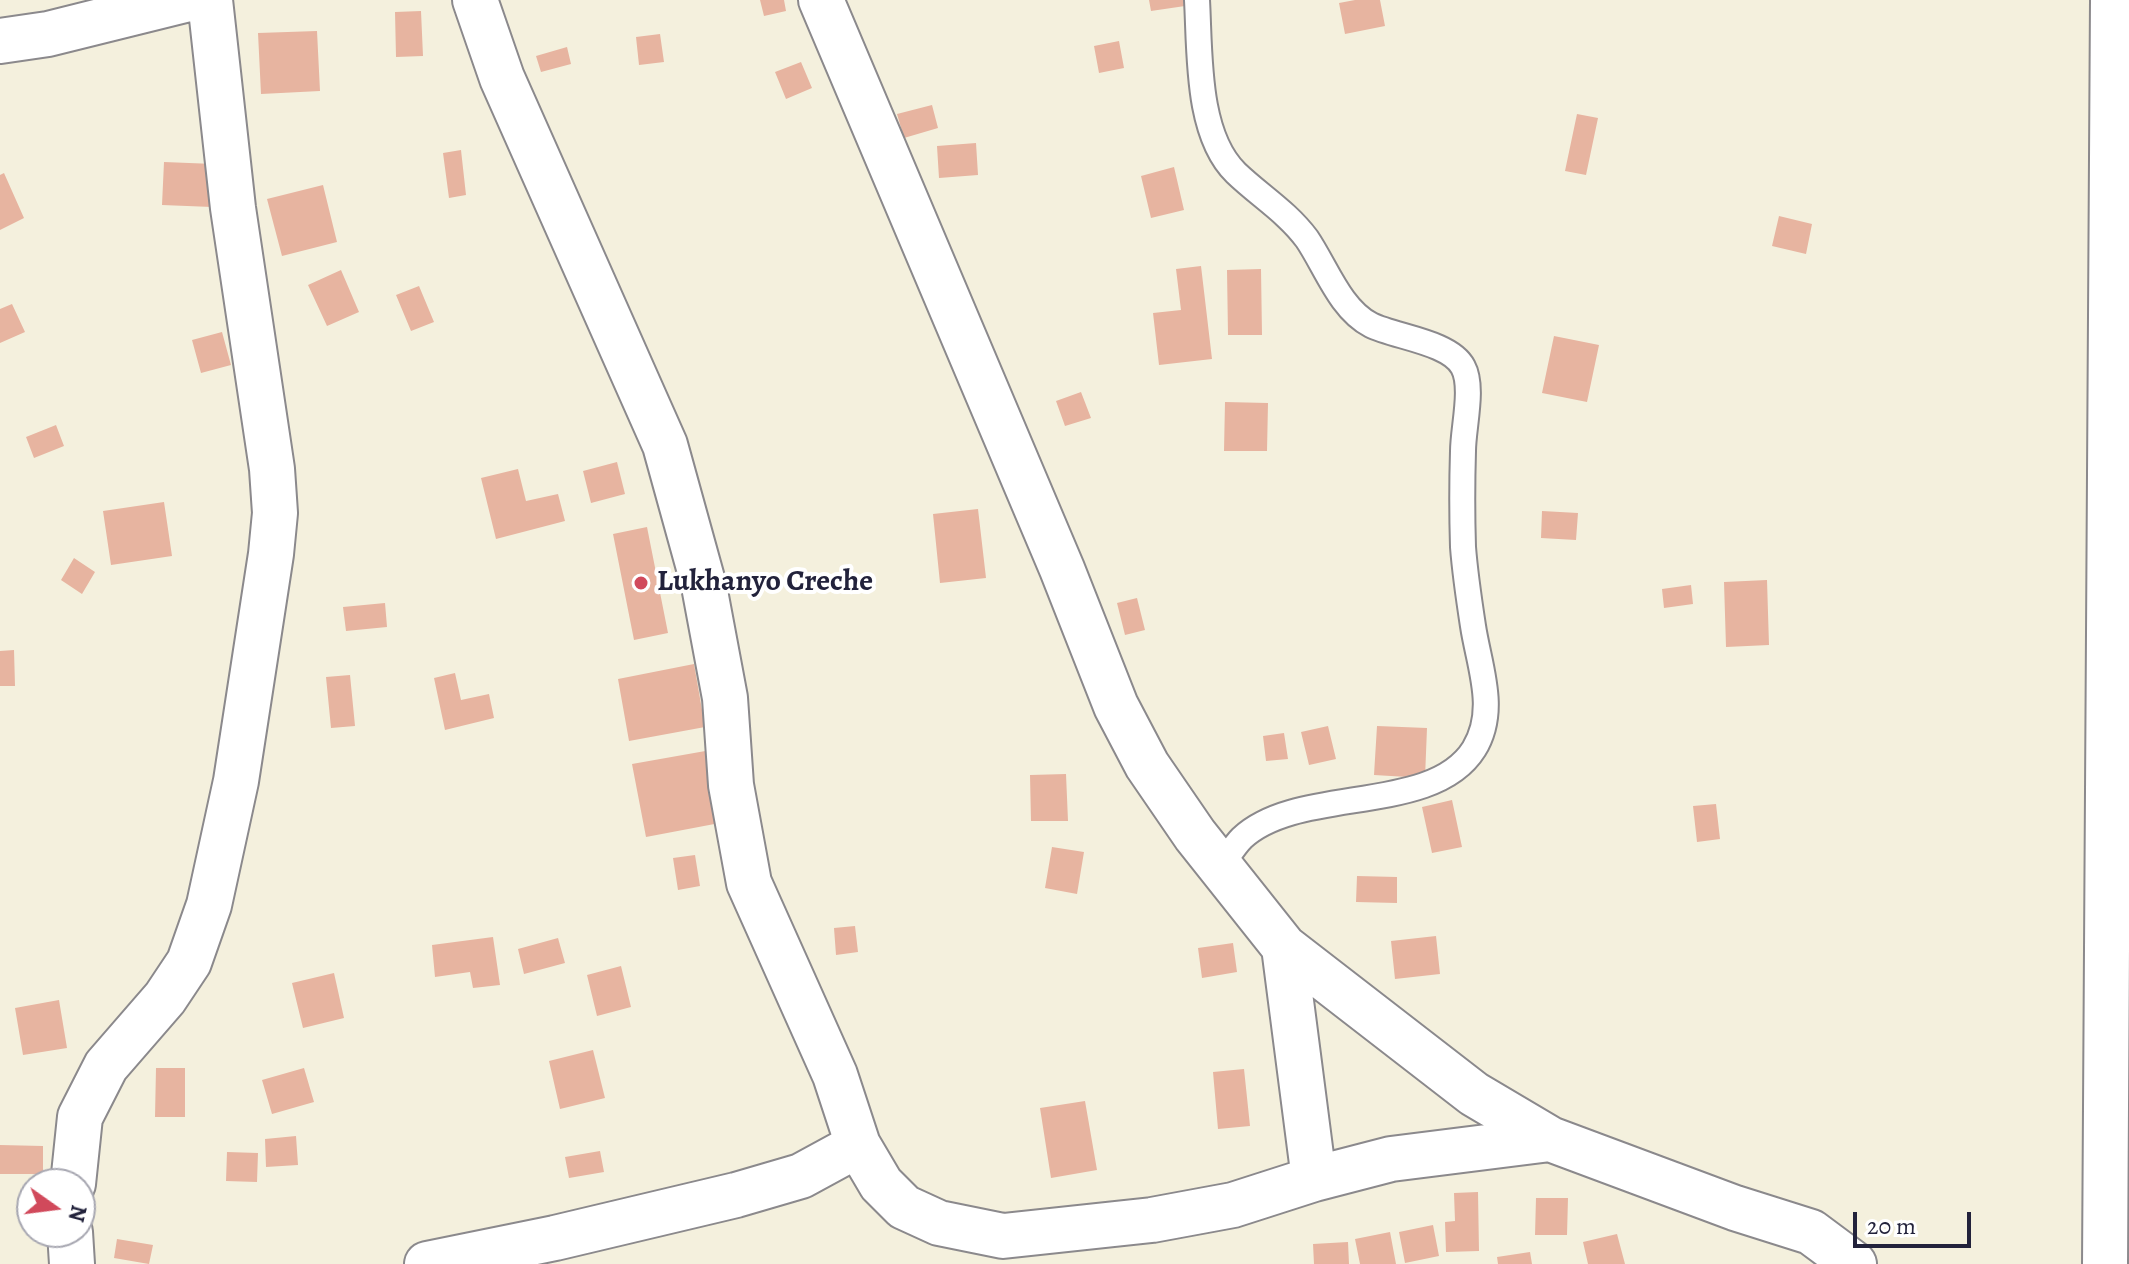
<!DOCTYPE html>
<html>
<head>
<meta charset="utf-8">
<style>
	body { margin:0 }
	#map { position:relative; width:2129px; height:1264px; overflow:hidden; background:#f4f0dd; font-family:Alegreya,serif }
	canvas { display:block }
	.north { position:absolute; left:16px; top:1168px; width:80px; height:80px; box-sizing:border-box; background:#fff; border:2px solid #a7a7b1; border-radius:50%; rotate:104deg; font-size:22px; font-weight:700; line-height:32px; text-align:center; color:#22223b }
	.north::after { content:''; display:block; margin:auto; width:28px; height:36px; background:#d1495b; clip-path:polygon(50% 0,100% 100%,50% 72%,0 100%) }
	.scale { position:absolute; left:1853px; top:1212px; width:118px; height:36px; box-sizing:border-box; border:4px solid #22223b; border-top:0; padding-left:10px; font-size:24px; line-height:28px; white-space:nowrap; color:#22223b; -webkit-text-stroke:6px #fff; paint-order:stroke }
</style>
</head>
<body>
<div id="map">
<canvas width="2129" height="1264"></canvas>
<div class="north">N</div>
<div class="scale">20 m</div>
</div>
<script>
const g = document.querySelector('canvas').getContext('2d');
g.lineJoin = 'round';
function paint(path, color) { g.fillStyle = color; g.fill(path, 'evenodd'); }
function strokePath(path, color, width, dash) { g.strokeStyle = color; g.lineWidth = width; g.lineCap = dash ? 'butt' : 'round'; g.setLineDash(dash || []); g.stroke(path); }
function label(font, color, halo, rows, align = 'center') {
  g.font = font + ' Alegreya,serif'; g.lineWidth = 8; g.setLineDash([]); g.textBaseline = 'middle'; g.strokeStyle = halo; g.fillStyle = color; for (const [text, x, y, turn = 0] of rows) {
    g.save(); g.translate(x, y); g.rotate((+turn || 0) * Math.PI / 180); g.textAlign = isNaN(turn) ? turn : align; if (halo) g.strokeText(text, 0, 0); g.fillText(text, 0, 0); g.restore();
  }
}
paint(new Path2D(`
	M760 0H784L786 11 764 16Z
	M1149 0H1184L1185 6 1151 11Z
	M1355 0H1380L1385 26 1345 34 1339 3Z
	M421 11 423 56 396 57 395 12Z
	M317 31 320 91 261 94 258 33Z
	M660 34 664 62 639 65 636 37Z
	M1119 41 1124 68 1099 73 1094 46Z
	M567 47 571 64 541 72 536 56Z
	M801 62 812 88 786 99 775 72Z
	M932 105 938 128 904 138 897 114Z
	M1577 114 1598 118 1586 175 1565 171Z
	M976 143 978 175 939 178 937 146Z
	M461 150 466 195 449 198 443 153Z
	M164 162 214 164 212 207 162 205Z
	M1174 167 1184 210 1151 218 1141 176Z
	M4 173 24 218 0 230V175Z
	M323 185 337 242 282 256 267 199Z
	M1779 216 1812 224 1806 254 1772 246Z
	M1201 266 1212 359 1159 365 1153 313 1181 310 1176 269Z
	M1261 269 1262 335H1228L1227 270Z
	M341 270 359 312 327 326 308 285Z
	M419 286 434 322 411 331 396 295Z
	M12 304 25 332 0 343V309Z
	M222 332 231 365 201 373 192 340Z
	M1554 336 1599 345 1587 402 1542 393Z
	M1081 392 1091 418 1065 426 1056 401Z
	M1225 402 1268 403 1267 451H1224Z
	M56 425 64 446 34 458 26 437Z
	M617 462 625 494 591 503 583 471Z
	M518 469 526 501 558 494 565 521 496 539 481 478Z
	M164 502 172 556 111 565 103 511Z
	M978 509 986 578 940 583 933 514Z
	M1542 511 1578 513 1576 540 1541 538Z
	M647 527 668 633 634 640 613 534Z
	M74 558 95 572 82 594 61 580Z
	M1767 580 1769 645 1726 647 1724 582Z
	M1691 585 1693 604 1664 608 1662 589Z
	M1137 598 1145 630 1125 635 1117 603Z
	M385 603 387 627 346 631 343 607Z
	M14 650 15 686H0V651Z
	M694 664 705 727 629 741 618 679Z
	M455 673 461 700 489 694 494 718 445 730 434 678Z
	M350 675 355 726 331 728 326 677Z
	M1328 726 1336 759 1309 765 1301 732Z
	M1377 726 1427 728 1425 778 1374 775Z
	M1284 733 1288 759 1266 761 1263 736Z
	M711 750 725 822 646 837 632 764Z
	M1066 774 1068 821H1031L1030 775Z
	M1452 800 1462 847 1432 853 1422 807Z
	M1716 804 1720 839 1697 842 1693 806Z
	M1052 847 1084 852 1077 894 1045 888Z
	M695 855 700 886 678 890 673 858Z
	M1357 876 1397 877V903L1356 902Z
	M855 926 858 952 836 955 834 928Z
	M1436 936 1440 974 1395 979 1391 941Z
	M493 937 500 985 473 988 470 972 435 977 432 945Z
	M558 938 565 963 524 974 518 949Z
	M1233 943 1237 972 1202 978 1198 948Z
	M621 966 631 1007 597 1016 587 975Z
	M334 973 344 1018 303 1028 292 983Z
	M59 1000 67 1048 23 1055 15 1008Z
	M593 1050 605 1098 560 1109 549 1061Z
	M156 1068H185V1117H155Z
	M304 1068 314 1102 272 1114 262 1080Z
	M1244 1069 1250 1126 1218 1129 1213 1072Z
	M1085 1101 1097 1170 1051 1178 1040 1108Z
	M296 1136 298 1165 266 1167 265 1139Z
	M0 1145 43 1146V1174H0Z
	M600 1151 604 1172 569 1178 565 1157Z
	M227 1152 258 1153 257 1182 226 1181Z
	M1478 1192 1479 1251 1446 1252 1445 1222 1455 1221 1454 1193Z
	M1536 1198H1568L1567 1235H1535Z
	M1433 1225 1439 1256 1405 1263 1399 1232Z
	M1390 1232 1396 1264H1360L1355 1239Z
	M1617 1234 1625 1264H1588L1583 1242Z
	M117 1239 153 1245 149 1264 114 1258Z
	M1348 1242 1349 1264H1314L1313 1244Z
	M1530 1252 1532 1264H1498L1497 1257Z`), '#e7b4a0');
const service = new Path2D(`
	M1197 0C1200 52 1196 134 1236 173 1260 196 1287 212 1307 239 1326 267 1340 309 1371 325 1395 337 1450 342 1463 367 1474 387 1463 428 1463 451 1462 483 1462 515 1463 547 1465 573 1469 600 1473 626 1479 666 1498 710 1474 749 1432 816 1299 785 1242 838 1234 846 1227 858 1220 867`);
const minor = new Path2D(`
	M475 0 502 78 665 445 704 586 725 698 731 785 749 883 835 1075 858 1145 881 1184 904 1207 939 1223 1003 1236 1152 1220 1233 1205 1314 1179 1391 1159 1550 1139
	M821 0 1062 569 1116 706 1147 765 1195 835 1284 947 1474 1094 1550 1139 1735 1208 1811 1232 1854 1264
	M0 41 48 34 185 0
	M1284 947 1314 1179
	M73 1184 80 1117 106 1066 165 998 189 962 209 905 236 781 271 554 275 513 272 469 233 208 210 0
	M70 1232 72 1264
	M427 1264 555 1238 736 1195 801 1176 858 1145
	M2105 1264 2113 0`);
strokePath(service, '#8b898c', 28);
strokePath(minor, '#8b898c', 48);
strokePath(service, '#fff', 24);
strokePath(minor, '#fff', 44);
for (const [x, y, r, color] of [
	[641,583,8,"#d1495b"]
]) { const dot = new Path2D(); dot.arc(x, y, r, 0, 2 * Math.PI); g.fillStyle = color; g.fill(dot); strokePath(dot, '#fff', 3); }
label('bold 30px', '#22223b', '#fff', [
	["Lukhanyo Creche",657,583]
], 'left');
</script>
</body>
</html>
